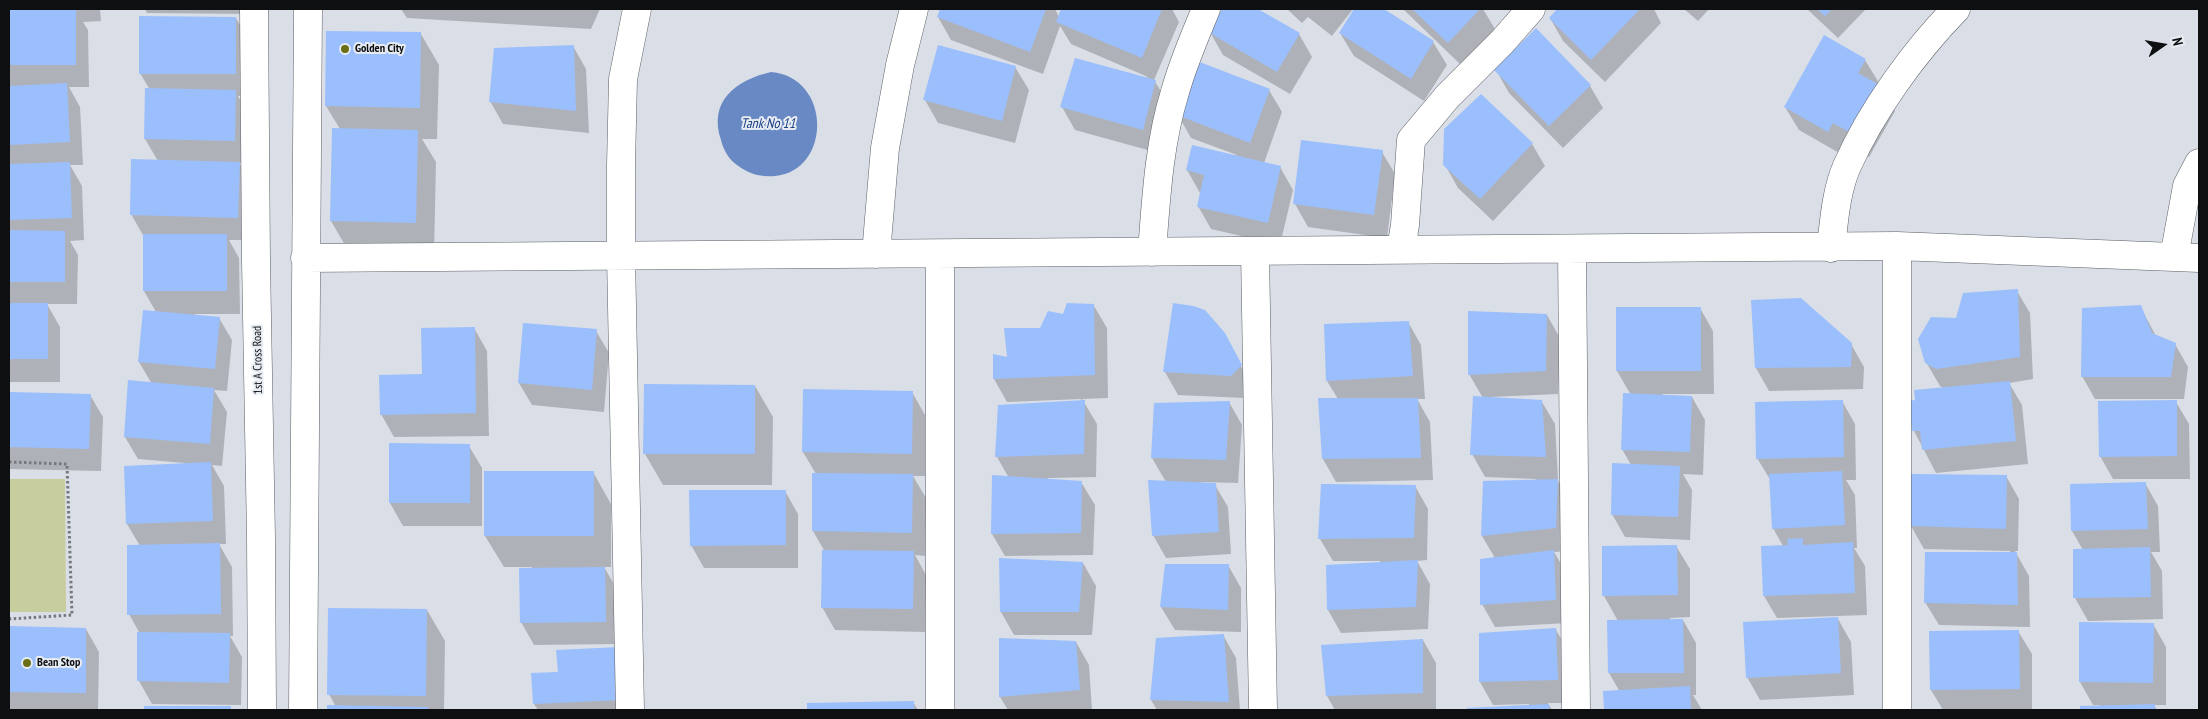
<!DOCTYPE html>
<html>
<head>
<meta charset="utf-8">
<style>
	body { margin:0 }
	#map { position:relative; width:2208px; height:719px; overflow:hidden; background:#dadee6; font-family:"PT Sans Narrow",sans-serif }
	canvas { display:block }
	.frame { position:absolute; inset:0; border:10px solid #0d0f11; pointer-events:none }
	.north { position:absolute; left:2138px; top:20px; width:50px; height:50px; -webkit-text-stroke:4px #e7ecf3; paint-order:stroke; rotate:77deg; font-size:14px; font-weight:700; line-height:20px; text-align:center; color:#0d0f11 }
	.north::after { content:''; display:block; margin:auto; width:18px; height:22px; background:#0d0f11; clip-path:polygon(50% 0,100% 100%,50% 72%,0 100%) }
</style>
</head>
<body>
<div id="map">
<canvas width="2208" height="719"></canvas>
<div class="frame"></div>
<div class="north">N</div>
</div>
<script>
const g = document.querySelector('canvas').getContext('2d');
g.lineJoin = 'round';
function paint(path, color) { g.fillStyle = color; g.fill(path, 'evenodd'); }
function strokePath(path, color, width, dash) { g.strokeStyle = color; g.lineWidth = width; g.lineCap = dash ? 'butt' : 'round'; g.setLineDash(dash || []); g.stroke(path); }
function label(font, color, halo, rows, align = 'center') {
  g.font = font + ' "PT Sans Narrow",sans-serif'; g.lineWidth = 4; g.setLineDash([]); g.textBaseline = 'middle'; g.strokeStyle = halo; g.fillStyle = color; for (const [text, x, y, turn = 0] of rows) {
    g.save(); g.translate(x, y); g.rotate((+turn || 0) * Math.PI / 180); g.textAlign = isNaN(turn) ? turn : align; if (halo) g.strokeText(text, 0, 0); g.fillText(text, 0, 0); g.restore();
  }
}
paint(new Path2D(`
	M9 479H65L66 612H9Z`), '#c8cd9e');
paint(new Path2D(`
	M771 72C832 77 832 171 775 176 759 177 749 174 737 165 729 160 723 149 721 140 708 101 736 80 771 72Z`), '#6989c4');
paint(new Path2D(`
	M9 9H100L101 21 83 22 88 30 89 87H69L80 107 83 165H70L82 186 84 240 70 241 78 255 77 304H47L60 327V382H9Z
	M145 9H248V14L147 13Z
	M401 9H600L591 29 407 18Z
	M941 9H1055L1059 17 1063 9H1172L1179 22 1154 80 1168 103 1155 152 1075 130 1062 107 1148 77 1071 44 1060 26 1043 74 951 40 938 17Z
	M1223 9H1255L1299 34 1312 57 1290 94 1223 55 1210 32Z
	M1287 9H1353L1332 36 1308 17 1302 23Z
	M1356 9H1382L1433 42 1447 65 1424 101 1354 56 1340 33Z
	M1403 9H1483L1495 29 1461 65Z
	M1559 9H1654L1661 23 1605 82 1563 41 1550 18Z
	M1684 9H1709L1698 21Z
	M1807 9H1866L1838 38Z
	M236 18 249 41 248 96H238L248 114V163H239L253 186 251 240H229L239 258 240 314H195V316L219 318 232 340 227 391 214 390 227 412 222 466 212 465 224 486 226 544H219L232 567 233 636H230L242 657 241 705 152 704 139 681V632L129 614 140 546 127 524 185 463 138 459 125 437 152 384 139 362 156 312 144 291V237L131 214 158 161 145 139 150 90 140 73Z
	M421 34 439 65 437 139H422L436 162 434 254 349 252 331 221 333 129H340L326 106Z
	M573 46 586 69 589 133 503 124 490 101Z
	M1865 60 1879 83 1877 85 1882 88 1895 111 1869 157 1846 145 1841 154 1799 130 1785 107Z
	M1015 67 1029 90 1015 143 938 123 925 100Z
	M1496 70 1590 86 1603 108 1563 148 1509 93Z
	M1269 90 1282 112 1264 163 1280 167 1293 190 1280 245 1211 229 1198 206 1200 193 1187 170 1237 155 1191 138 1178 115Z
	M1302 141 1382 152 1395 174 1387 238 1308 227 1295 204Z
	M1532 144 1545 166 1493 221 1458 188 1445 165Z
	M2017 291 2030 313 2033 379 2009 383 2022 405 2028 464 1936 473 1914 431 1944 388 1940 386 1926 362 1957 319Z
	M1094 306 1107 328 1108 398 1082 399 1097 424 1096 477 1048 478V480L1081 482 1095 505 1093 555 1005 556 992 534 1009 478 997 457 1081 401V399L1007 402 994 379V356L1008 358 1041 330 1064 315Z
	M2140 306 2156 336 2175 344 2188 367 2184 399H2095L2082 376Z
	M1617 308H1700L1713 331 1714 394H1663L1662 396 1692 397 1705 420 1703 475 1683 474 1692 490 1690 540 1625 537 1612 514 1631 465 1622 449 1631 395 1617 371Z
	M1547 315 1560 338 1558 394 1491 397V399L1542 402 1555 424 1558 479H1557L1570 503 1568 551 1554 552 1567 574 1568 623 1495 627 1482 604 1495 558 1482 536 1536 479 1485 477 1472 454 1483 398 1469 374Z
	M1408 322 1421 345 1425 399H1417L1430 422 1433 480 1336 482 1323 459 1320 399H1338L1327 381Z
	M1216 323 1254 389 1244 398 1178 395 1165 372Z
	M474 328 487 351 489 436 394 437 381 414Z
	M596 331 609 353 604 412 532 405 519 383Z
	M1851 344 1864 367 1863 389 1769 391 1756 368Z
	M755 386 773 417 772 485H663L645 454Z
	M804 391 912 392 925 415V476H913L926 498 925 556 915 555 926 575 925 632 835 630 822 607 825 552 813 531V474H816L803 452Z
	M9 393 90 395 103 417 101 471 9 469Z
	M1842 401 1855 424 1856 480H1846L1855 495 1857 548H1854L1865 566 1867 615 1777 618 1764 596 1783 546 1773 528 1771 481 1757 458Z
	M1229 402 1242 425 1238 483 1201 482V484L1215 485 1228 507 1231 554 1166 558 1153 535 1166 482 1152 458Z
	M2176 402 2189 424 2190 479H2113L2100 456Z
	M469 446 482 468V526H403L390 503Z
	M593 472 611 504V567H604L618 591 619 644 534 645 521 622 532 567H504L485 536Z
	M2006 476 2019 499 2018 551H2015L2029 576 2030 627 1939 625 1925 602 2010 554V551L1924 549 1911 526Z
	M2145 483 2158 506 2160 552H2151L2162 571 2163 619 2088 621 2075 598 2074 550H2083L2072 531Z
	M1415 486 1428 509 1427 560 1417 561 1430 584 1428 629 1341 633 1328 610V566L1380 563V561H1333L1320 539Z
	M785 491 798 514V568H704L691 545Z
	M1676 546 1690 569V617L1670 618V620H1683L1696 643V695H1693L1702 710H1605L1604 693 1620 692 1609 673 1618 621 1604 596 1603 547Z
	M1001 560 1083 563 1096 586 1092 635H1014L1001 612Z
	M1166 565H1228L1241 588V632L1175 630 1161 607Z
	M427 610 445 641 444 710H328V707H336L329 694Z
	M1838 619 1851 642 1854 695 1760 700 1747 677Z
	M2153 624 2166 647V705H2154L2157 710H2081V707H2100V705H2093L2080 682Z
	M9 628 86 629 99 652 98 710H9Z
	M1556 630 1569 652 1571 703H1548L1552 710H1468L1529 706V704L1493 705 1480 682Z
	M2018 631 2032 654V710H1943L1931 690Z
	M1223 635 1236 658 1240 710H1157L1151 700 1157 639Z
	M1000 639 1076 642 1089 665 1092 710H1008L1000 697Z
	M1423 640 1436 663V710H1335L1327 696Z
	M557 651 633 710H538L534 704 559 673Z
	M913 702 918 710H809V705Z
	M145 707H230L232 710H145Z`), '#0003');
paint(new Path2D(`
	M9 9H76V65H9Z
	M940 9H1046L1030 52 937 17Z
	M1061 9H1162L1142 58 1056 22Z
	M1222 9H1258L1300 33 1277 72 1208 32Z
	M1354 9H1384L1434 41 1411 79 1339 33Z
	M1412 9H1480L1448 43Z
	M1557 9H1640L1591 60 1549 18Z
	M1817 9H1832L1825 16Z
	M139 16 236 17V74H139Z
	M1536 28 1591 85 1549 126 1494 70Z
	M326 31 421 32 420 108 325 106Z
	M1824 35 1866 59 1858 73 1883 87 1856 136 1833 123 1828 132 1784 107Z
	M574 45 576 111 489 102 494 48Z
	M938 45 1016 66 1002 121 923 100Z
	M1075 58 1156 80 1143 130 1060 107Z
	M1197 61 1270 89 1250 143 1177 115Z
	M67 83 70 142 9 145V86Z
	M145 88 236 90 235 141 144 139Z
	M1481 94 1533 143 1480 199 1443 165 1444 129Z
	M332 128 418 130 416 223 330 221Z
	M1301 140 1383 150 1374 215 1293 204Z
	M1192 145 1281 166 1268 223 1197 207 1204 175 1186 170Z
	M131 159 240 162 238 218 130 215Z
	M70 162 72 218 9 220V164Z
	M9 230 65 231V282H9Z
	M143 234H227V291H143Z
	M2018 289 2020 357 1936 369 1925 363 1918 339 1931 317 1956 318 1963 293Z
	M1801 298 1852 343 1851 367 1755 368 1751 300Z
	M9 303H48V359H9Z
	M1067 303 1094 304 1095 375 993 379V354L1007 357 1004 328H1040L1048 311 1063 314Z
	M1173 303 1193 306 1205 310 1225 333 1242 365 1231 376 1163 372Z
	M2141 305 2152 333 2176 343 2171 377H2081L2082 308Z
	M1616 307H1701V371H1616Z
	M143 310 220 317 215 369 138 362Z
	M1468 311 1547 314 1546 371 1468 375Z
	M1409 321 1413 376 1326 381 1324 324Z
	M523 323 597 329 592 390 518 383Z
	M475 327 476 413 380 415 379 375 422 374 421 328Z
	M128 380 214 388 210 444 124 437Z
	M2010 381 2016 441 1922 450 1920 431H1912L1909 401 1915 400 1914 390Z
	M644 384 755 385V454H643Z
	M803 389 913 391 912 454 802 452Z
	M9 392 91 394 89 449 9 447Z
	M1623 393 1692 396 1690 452 1621 450Z
	M1473 396 1542 400 1546 457 1470 455Z
	M1318 398H1418L1421 458 1322 459Z
	M1085 400 1084 454 995 457 998 405Z
	M1843 400 1844 457 1756 459 1755 402Z
	M2177 400V456L2099 457 2098 401Z
	M1230 401 1226 460 1151 458 1154 403Z
	M389 443 470 444V503H389Z
	M211 462 213 521 126 524 124 466Z
	M1612 463 1680 466 1678 517 1611 515Z
	M484 471H594V536H484Z
	M1842 471 1845 525 1772 529 1769 474Z
	M812 473 913 474 912 533 812 531Z
	M1911 474 2007 475 2006 529 1910 526Z
	M992 475 1082 481 1081 533 991 534Z
	M1558 479 1556 528 1481 536 1483 481Z
	M1148 480 1216 483 1219 532 1152 536Z
	M2146 482 2148 529 2071 531 2070 484Z
	M1321 484 1416 485 1414 538 1318 539Z
	M689 490H786V545L690 546Z
	M1803 538V545L1853 542 1855 593 1763 596 1761 546 1788 545 1787 539Z
	M220 543 221 614 127 615V545Z
	M1677 545 1678 595 1602 596V546Z
	M2150 547 2151 597 2073 598V549Z
	M822 550 914 551 913 609 821 608Z
	M1554 550 1556 600 1480 605V559Z
	M1925 552H2017L2018 605 1924 603Z
	M999 558 1083 562 1079 612H1000Z
	M1418 560 1416 607 1327 610 1326 565Z
	M1165 564H1229L1228 610 1160 607Z
	M605 567 606 622 520 623 519 568Z
	M328 608 427 609 426 696 327 695Z
	M1838 617 1841 673 1746 678 1743 622Z
	M1683 619 1684 673H1608L1607 620Z
	M2079 622 2154 623 2153 683 2079 682Z
	M9 626 86 628V693L9 692Z
	M1556 628 1558 680 1479 682V633Z
	M2019 630 2020 689 1930 690 1929 631Z
	M137 632 230 633 229 683 137 681Z
	M1224 634 1229 702 1150 700 1156 638Z
	M999 638 1076 641 1080 690 999 697Z
	M1423 639V693L1326 696 1321 645Z
	M619 647 621 700 533 704 531 673 558 672 556 650Z
	M1690 686 1691 710H1604L1603 691Z
	M914 701V710H807V703Z
	M1549 704V710H1467V708Z
	M2155 704V710H2080V706Z
	M327 705 428 707V710H327Z
	M144 706H231V710H144Z`), '#9bbefc');
const minor = new Path2D(`
	M254 9 256 261 261 538 262 710
	M1897 246V710
	M1831 248C1834 221 1836 191 1847 166 1872 110 1914 52 1956 9
	M1401 249 1405 225 1411 140 1447 97 1502 42 1531 9
	M1572 250 1576 710
	M1152 252C1156 199 1159 143 1175 92 1183 63 1195 36 1206 9
	M1255 252 1263 710
	M876 254 885 148 900 65 914 9
	M2174 257 2187 186 2199 163
	M305 258 1897 246 2199 258
	M303 710 308 9
	M630 710 621 256V165L623 79 637 9
	M940 710V254`);
strokePath(minor, '#5b5e65', 29);
strokePath(new Path2D(`
	M9 462 67 464 72 615 9 619`), '#75787d', 3, [2.5, 2.5]);
strokePath(minor, '#fff', 28);
for (const [x, y, r, color] of [
	[345,49,5,"#6a6f15"],
	[27,663,5,"#6a6f15"]
]) { const dot = new Path2D(); dot.arc(x, y, r, 0, 2 * Math.PI); g.fillStyle = color; g.fill(dot); strokePath(dot, '#e7ecf3', 2); }
label('bold 12px', '#0d0f11', '#e7ecf3', [
	["Golden City",355,49],
	["Bean Stop",37,663]
], 'left');
label('12px', '#0d0f11', '#e7ecf3', [
	["1st A Cross Road",258,360,-91]
]);
label('italic 14px', '#1a3e85', '#e7ecf3', [
	["Tank No 11",768,124]
]);
</script>
</body>
</html>
